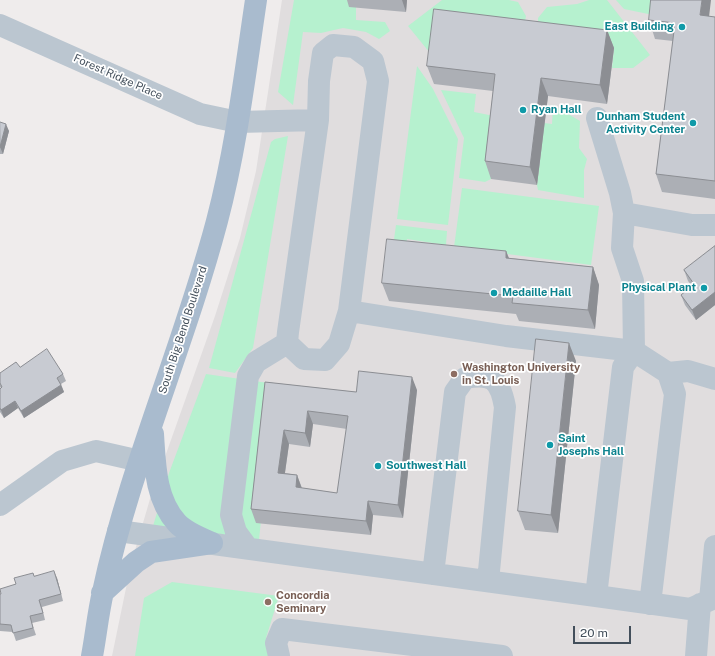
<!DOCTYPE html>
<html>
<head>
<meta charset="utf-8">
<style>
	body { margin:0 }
	#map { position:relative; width:715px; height:656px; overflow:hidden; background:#efecec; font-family:"Public Sans",sans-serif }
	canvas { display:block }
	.scale { position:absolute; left:573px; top:626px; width:58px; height:18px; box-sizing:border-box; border:2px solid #434f5b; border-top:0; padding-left:5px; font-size:12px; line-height:14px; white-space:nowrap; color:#434f5b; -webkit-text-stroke:3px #fff; paint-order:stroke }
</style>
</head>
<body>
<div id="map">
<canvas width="715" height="656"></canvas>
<div class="scale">20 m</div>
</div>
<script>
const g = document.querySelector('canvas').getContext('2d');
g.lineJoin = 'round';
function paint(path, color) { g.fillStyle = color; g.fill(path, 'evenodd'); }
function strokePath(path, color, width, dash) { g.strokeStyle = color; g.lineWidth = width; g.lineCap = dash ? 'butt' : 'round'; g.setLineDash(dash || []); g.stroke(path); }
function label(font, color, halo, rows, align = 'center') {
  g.font = font + ' "Public Sans",sans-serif'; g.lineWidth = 3.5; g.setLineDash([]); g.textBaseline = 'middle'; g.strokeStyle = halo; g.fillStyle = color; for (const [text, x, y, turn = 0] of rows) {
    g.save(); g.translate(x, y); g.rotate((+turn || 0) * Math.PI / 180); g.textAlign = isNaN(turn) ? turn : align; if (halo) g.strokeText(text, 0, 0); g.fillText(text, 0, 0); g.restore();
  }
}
paint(new Path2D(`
	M282 0H715V656H112L131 564 150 499 215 316 240 238 256 171Z`), '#e0ddde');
paint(new Path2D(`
	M294 0H350V7H356V20L385 22 390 31 379 39 366 32 343 28 321 33 303 32 293 105 278 92Z
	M442 0H509L518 2 526 16 525 21 430 53 408 26Z
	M589 0H607L650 55 633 68H612L614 48 538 26V18L547 7 577 4Z
	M616 0H660L658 16 624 9Z
	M417 66 433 89 458 139 448 225 397 219Z
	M441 90 476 94 474 112 499 117 491 179 485 182 459 178 464 138Z
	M553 105 580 121 579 148 587 159 584 170V198L538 190 537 185 544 123 552 124Z
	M288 136 253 348 235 373 209 368 271 142 275 139Z
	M462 188 599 206 591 265 454 247Z
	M396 225 447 231 446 245 407 239 404 255 392 254Z
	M206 374 275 384 259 540 153 526 169 473Z
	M172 582 279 596 266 638 269 656H135L144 598Z`), '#b6f1cf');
strokePath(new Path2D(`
	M0 25 200 114 238 122 318 120
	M333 45 354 47 373 61 378 81 349 311 339 344 325 360 304 359 287 343 288 332 318 120 319 81 323 53Z
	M624 213 692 225H715
	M349 311 506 336 634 351 668 373 675 394 650 604
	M668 373 688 371 715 379
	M0 505 62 461 96 451 140 461
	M118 531 596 596 623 367 634 351 633 281 622 248 624 213 620 193 597 118
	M247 547 236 532 231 515 248 376 256 362 287 343
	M433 574 455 392 465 378C492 373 500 379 505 407L488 581
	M596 596 690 609 710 600 715 546
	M279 656 276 643 282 629 502 656
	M696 656 700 604`), '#bbc6d0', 22);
strokePath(new Path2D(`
	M153 434C155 464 155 499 177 523 185 532 200 538 212 543
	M102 593 136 562 151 552 212 543
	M92 656C96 635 98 613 103 592 130 466 184 346 217 221 236 149 245 74 256 0`), '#a9bbce', 22);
paint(new Path2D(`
	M347 0H407L406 12 349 7Z
	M709 17H715V199L662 192 656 174 673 41 655 39 649 20Z
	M607 30 614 48 607 104 548 96 537 185 491 179 485 161 493 91 434 84 427 66Z
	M0 122 9 131 3 154H0Z
	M715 246V305L696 320 685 305 681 295 692 286 688 281 684 270Z
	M506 251 509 258 593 267 599 285 595 329 519 321 516 314 389 301 382 283Z
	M576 361 558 533 525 530 518 511Z
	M20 367 63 374 66 381 61 384 64 392 24 418 18 408 4 418 0 412V389L1 388 0 387V373Z
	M265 382 356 392 417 390 403 518 373 515 371 535 256 523 251 509ZM313 424 347 429 337 493 302 488 297 475 285 473 289 444 310 447Z
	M33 573 34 576 57 578 63 601 42 607 45 620 32 623 36 635 16 641 13 632 0 631V594L16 584Z`), '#acafb5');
paint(new Path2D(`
	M402 0H407L406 12Z
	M702 0H711L707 34 700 15Z
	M607 30 614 48 607 104 600 85Z
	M541 78 548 96 537 185 530 167Z
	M6 124 9 131 3 154 0 147Z
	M506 251 513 269 506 258Z
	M593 267 599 285 595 329 588 310Z
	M715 292V305L696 320 692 310Z
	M569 343 576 361 558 533 551 515Z
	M412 377 417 390 403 518 398 505Z
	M61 385 64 392 24 418 21 411Z
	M15 401 18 408 4 418 1 410Z
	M308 411 313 424 310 447 305 433Z
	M284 430 289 444 283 486 278 473Z
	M297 475 302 489 296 487Z
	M368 501 373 515 371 535 366 521Z
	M54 571 57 578 63 601 61 594Z`), '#8c8e93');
const building = new Path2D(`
	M651 0H702L700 15 715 17V181L656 174 675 23 649 20Z
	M434 9 607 30 600 85 541 78 530 167 485 161 495 74 427 66Z
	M0 122 6 124 0 147Z
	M387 239 506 251V258L593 267 588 310 512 303 513 296 382 283Z
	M715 246V292L692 310 681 295 694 284 684 270Z
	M536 339 569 343 551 515 518 511Z
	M47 349 63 374 57 378 61 385 21 411 15 401 1 410 0 408V389L2 387 0 383V373L16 362 20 367Z
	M359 371 412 377 398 505 368 501 366 521 251 509 265 382 356 392ZM308 411 348 416 337 493 296 487 297 475 278 473 284 430 305 433Z
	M54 571 61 594 39 600 43 613 30 616 33 628 13 633 11 625 0 624V594H1L0 589 16 584 14 578 33 573 34 576Z`);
paint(building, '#c8cbd2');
strokePath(building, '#8c8e93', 1);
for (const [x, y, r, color] of [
	[682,27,4,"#0f9aa8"],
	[523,110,4,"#0f9aa8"],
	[693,123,4,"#0f9aa8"],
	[704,288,4,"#0f9aa8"],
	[494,293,4,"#0f9aa8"],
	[454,374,4,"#8d6e63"],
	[550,445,4,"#0f9aa8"],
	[378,466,4,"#0f9aa8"],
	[268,602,4,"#8d6e63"]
]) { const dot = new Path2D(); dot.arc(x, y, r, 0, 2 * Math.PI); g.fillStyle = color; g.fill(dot); strokePath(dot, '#fff', 1.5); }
label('bold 11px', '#0d838f', '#fff', [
	["East Building",674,27,"right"],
	["Ryan Hall",531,110],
	["Dunham Student",685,117,"right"],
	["Activity Center",685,130,"right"],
	["Physical Plant",696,288,"right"],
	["Medaille Hall",502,293],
	["Saint",558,439],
	["Josephs Hall",558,452],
	["Southwest Hall",386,466]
], 'left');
label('11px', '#434f5b', '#fff', [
	["Forest Ridge Place",118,77,24],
	["South Big Bend Boulevard",183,330,-72]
]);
label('bold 11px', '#785e54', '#fff', [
	["Washington University",462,368],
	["in St. Louis",462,381],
	["Concordia",276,596],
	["Seminary",276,609]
], 'left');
</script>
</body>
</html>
